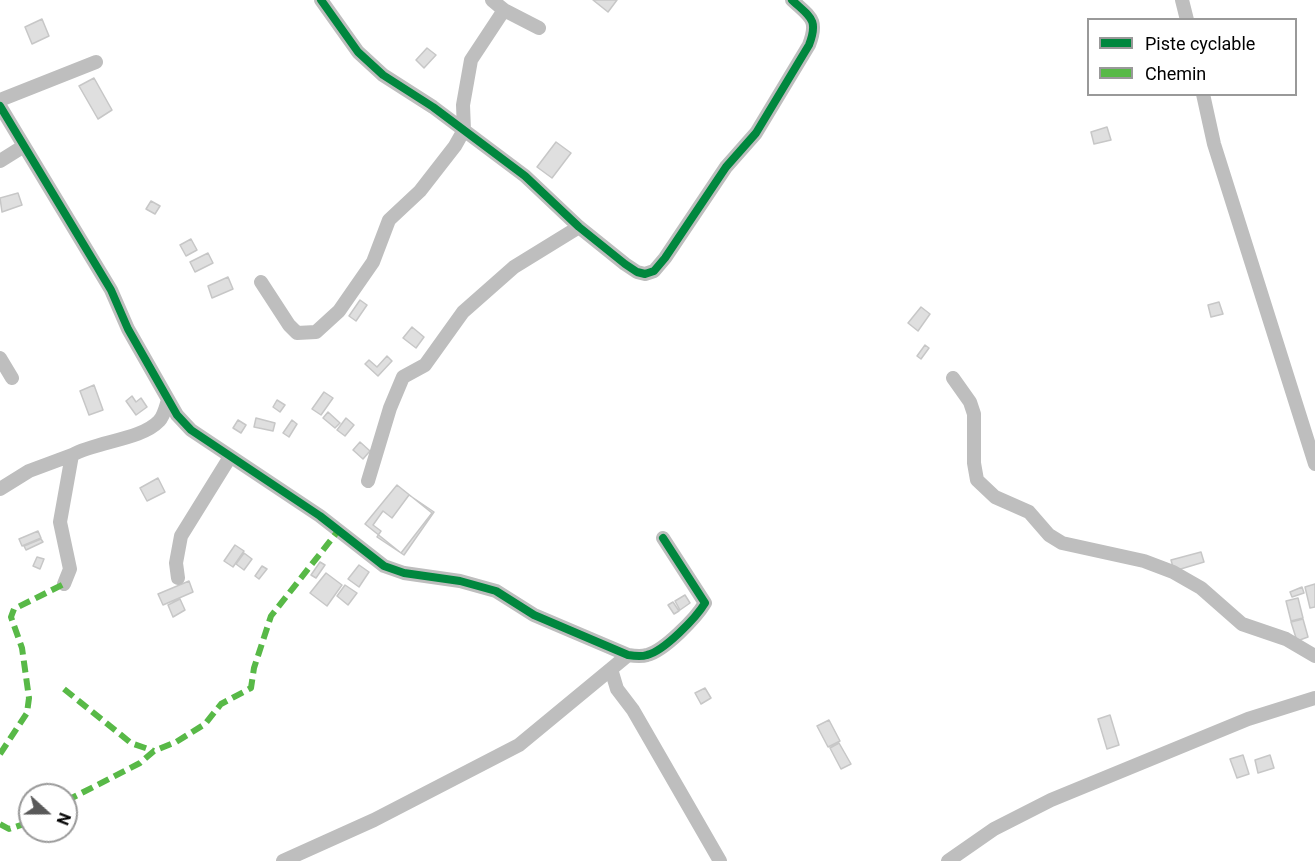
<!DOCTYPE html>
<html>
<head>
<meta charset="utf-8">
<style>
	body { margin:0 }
	#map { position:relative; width:1315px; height:861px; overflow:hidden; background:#fff; font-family:Roboto,sans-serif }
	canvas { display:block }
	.legend { position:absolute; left:1087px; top:18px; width:210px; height:78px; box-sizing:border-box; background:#fff; border:2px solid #999; margin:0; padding:8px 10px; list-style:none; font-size:18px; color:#000 }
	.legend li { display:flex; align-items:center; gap:12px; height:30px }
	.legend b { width:30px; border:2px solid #999 }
	.north { position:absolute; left:18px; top:783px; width:60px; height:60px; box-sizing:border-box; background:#fff; border:2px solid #999; border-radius:50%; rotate:111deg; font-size:16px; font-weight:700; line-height:24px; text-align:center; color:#000 }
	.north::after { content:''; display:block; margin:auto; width:21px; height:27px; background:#595959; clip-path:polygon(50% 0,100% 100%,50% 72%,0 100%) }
</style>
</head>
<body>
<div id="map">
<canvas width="1315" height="861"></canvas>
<ul class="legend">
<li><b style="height:8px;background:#00873e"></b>Piste cyclable</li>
<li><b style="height:8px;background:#58b947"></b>Chemin</li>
</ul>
<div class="north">N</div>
</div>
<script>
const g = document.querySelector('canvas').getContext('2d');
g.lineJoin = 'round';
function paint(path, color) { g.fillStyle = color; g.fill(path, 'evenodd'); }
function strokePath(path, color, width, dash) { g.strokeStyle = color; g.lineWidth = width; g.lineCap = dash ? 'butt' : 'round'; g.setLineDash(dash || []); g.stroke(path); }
const building = new Path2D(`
	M593 0H617L608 12Z
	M42 19 49 36 32 44 25 27Z
	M427 48 436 55 424 68 416 60Z
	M94 78 112 110 98 119 79 86Z
	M1107 127 1111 140 1094 144 1091 132Z
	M556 142 571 153 552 178 537 167Z
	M18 193 22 205 2 212 0 198Z
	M151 201 160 206 155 214 146 209Z
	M191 239 197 250 186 256 180 245Z
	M208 253 213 263 195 272 190 262Z
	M228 277 233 289 212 298 208 286Z
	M360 300 367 305 356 321 349 316Z
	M1219 302 1223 314 1211 317 1208 305Z
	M921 307 930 314 918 331 908 323Z
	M412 327 424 337 416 348 403 338Z
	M925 345 929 348 921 359 917 356Z
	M387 356 392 361 378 376 365 364 369 360 377 367Z
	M94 385 103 410 89 415 80 391Z
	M324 392 333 398 321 415 312 409Z
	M132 396 136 402 141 398 147 407 136 415 126 401Z
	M277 400 285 405 280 412 273 407Z
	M328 412 340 423 335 428 323 418Z
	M256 418 275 423 273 431 254 427Z
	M346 418 354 425 345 436 337 430Z
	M238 420 246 425 241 433 233 428Z
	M292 420 297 424 289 437 283 433Z
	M360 442 370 451 363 459 353 450Z
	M158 478 165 492 147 501 140 488Z
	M397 485 432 513 401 553 365 524Z
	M409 495 434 512 404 555 377 537 381 531 373 525 383 511 392 518Z
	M38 531 41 538 22 546 19 539Z
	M41 539 43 542 26 550 24 546Z
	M235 545 244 551 233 567 224 561Z
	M1201 552 1204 562 1174 571 1171 560Z
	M244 553 252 559 244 570 236 564Z
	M37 557 44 559 40 569 33 566Z
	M320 562 325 565 316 578 311 575Z
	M359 565 369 572 359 587 348 579Z
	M262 566 267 569 259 579 255 576Z
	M326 573 342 585 327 606 310 593Z
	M189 581 193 592 163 605 158 594Z
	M1315 584V607L1310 608 1305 587Z
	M345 585 357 593 348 605 337 596Z
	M1302 587 1304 593 1292 597 1290 592Z
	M685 595 690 603 680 610 675 601Z
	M1298 598 1303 618 1291 621 1286 601Z
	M180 599 185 610 173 617 168 605Z
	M673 602 679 611 674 614 668 605Z
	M1303 619 1308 637 1297 641 1291 622Z
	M705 688 711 698 701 704 695 693Z
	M1110 715 1119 745 1107 749 1098 719Z
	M829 720 840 741 828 747 817 726Z
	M839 743 851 764 841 769 830 748Z
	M1243 755 1249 774 1237 778 1230 759Z
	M1270 755 1274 768 1258 773 1255 760Z`);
paint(building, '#dfdfdf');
strokePath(building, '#c7c7c7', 1.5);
strokePath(new Path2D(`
	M321 0 358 52 383 75 433 107 525 176 579 227 625 264 637 272 645 274 654 271 665 258 726 167 756 133 809 45C819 19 810 17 792 0
	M492 0 504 10 539 28
	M1182 0 1187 20
	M1203 94 1214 144 1315 464
	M0 100 96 62
	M0 106 111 290 128 329 177 415 191 430 320 516 384 566 404 573 460 581 496 591 534 615 628 655C634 656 641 657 647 655 664 651 696 618 705 603L663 538
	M0 161 24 146
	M261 282 289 325 297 333 316 332 339 311 373 262 389 220 420 191 455 146 464 130 463 105 471 60 504 10
	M0 358 12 378
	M953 378 970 402 974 414V463L977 480 995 497 1029 512 1049 535 1062 543 1144 561 1173 572 1201 588 1242 624 1286 639 1315 656
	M368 481 390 408 403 377 425 365 463 312 514 267 579 227
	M0 489 29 471 72 455
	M178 578 176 563 181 536 230 457
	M64 584 70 569 60 522 72 455C97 441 141 440 159 421 164 416 166 406 168 400
	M611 669 617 689 633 710 720 861
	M283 861 374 820 519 745 628 655
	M948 861 994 829 1051 800 1248 719 1315 698`), '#bebebe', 14);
strokePath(new Path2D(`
	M64 689 131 743 154 751
	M0 754 27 713 29 698 22 648 11 617 14 609 64 584
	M66 801 140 763 154 751 176 742 205 724 221 704 251 688 254 668 271 616 338 531
	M0 824 9 829 30 822`), '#58b947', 6, [12, 6]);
strokePath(new Path2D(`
	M321 0 358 52 383 75 433 107 525 176 579 227 625 264 637 272 645 274 654 271 665 258 726 167 756 133 809 45C819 19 810 17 792 0
	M0 106 111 290 128 329 177 415 191 430 320 516 384 566 404 573 460 581 496 591 534 615 628 655C634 656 641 657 647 655 664 651 696 618 705 603L663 538`), '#00873e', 8);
</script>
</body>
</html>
